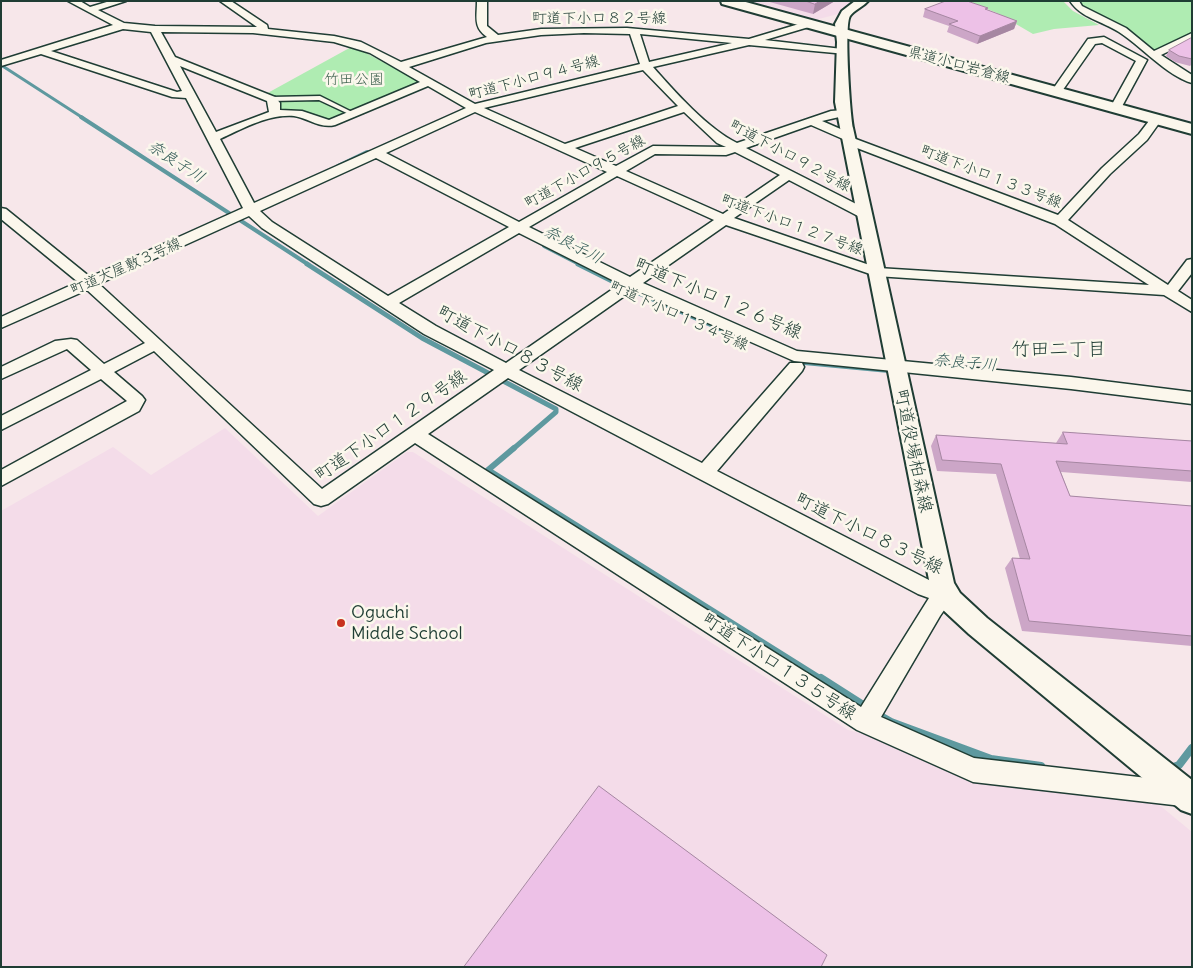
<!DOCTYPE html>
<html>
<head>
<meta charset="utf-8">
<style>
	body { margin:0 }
	#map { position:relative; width:1193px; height:968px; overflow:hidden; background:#f7e7ea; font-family:Delius,sans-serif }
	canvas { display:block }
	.frame { position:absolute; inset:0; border:2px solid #1f3d34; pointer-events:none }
</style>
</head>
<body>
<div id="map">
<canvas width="1193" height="968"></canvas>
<div class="frame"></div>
</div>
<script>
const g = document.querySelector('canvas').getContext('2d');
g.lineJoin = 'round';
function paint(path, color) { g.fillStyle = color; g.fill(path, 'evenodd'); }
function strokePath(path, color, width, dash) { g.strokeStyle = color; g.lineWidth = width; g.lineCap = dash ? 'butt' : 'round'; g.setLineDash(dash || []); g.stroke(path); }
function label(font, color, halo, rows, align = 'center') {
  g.font = font + ' Delius,"Klee One",sans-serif'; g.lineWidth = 5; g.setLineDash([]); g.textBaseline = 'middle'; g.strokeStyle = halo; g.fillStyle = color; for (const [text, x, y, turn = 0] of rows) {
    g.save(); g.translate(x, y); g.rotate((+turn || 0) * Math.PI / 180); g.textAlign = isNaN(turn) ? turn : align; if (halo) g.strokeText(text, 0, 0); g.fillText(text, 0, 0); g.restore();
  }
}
paint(new Path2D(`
	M745 1H856L838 14 815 20Z
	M225 428 318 516 407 452H413L848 730 875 737 985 783 1157 803 1192 832V967H1V511L113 447 151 475Z`), '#f4dce9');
paint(new Path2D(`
	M968 1H1063L1073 11 1099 25 1054 29 1033 34 997 13Z
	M1076 1H1192V32L1153 51 1125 30 1081 8Z
	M353 46 420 82 419 84 329 122 277 110 264 95Z`), '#afecb2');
strokePath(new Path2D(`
	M1 65 83 118`), '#5e999f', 3);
strokePath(new Path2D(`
	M81 117 309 265
	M338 166 367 152 372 155
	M544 246 581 265`), '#5e999f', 4);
strokePath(new Path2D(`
	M307 264 422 338 556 409V412L513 449
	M578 264 616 283 721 329
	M792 359 799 362 894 371`), '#5e999f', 5);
strokePath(new Path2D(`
	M514 448 488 470 823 680`), '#5e999f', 6);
strokePath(new Path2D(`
	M821 678 868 708
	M875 713 891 722 991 759 1041 766
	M1168 769 1179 765 1192 748`), '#5e999f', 8);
const service = new Path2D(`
	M320 96 356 114 351 115 319 100 271 101 268 99 271 97Z`);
const minor = new Path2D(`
	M68 1H80L90 7 110 1H126L98 10 124 23 155 26 257 27 220 1H231L267 25 268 29 334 36 361 42 401 62 487 37C473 27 477 17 477 1H487V26L498 35 541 29 627 28 749 39 809 21 814 24 812 26 765 40 842 49 847 52 846 54 749 45 653 67C674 91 708 129 737 143L831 111 844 110 850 113 848 115 822 121 852 134 853 138 1058 215 1102 168 1139 134 1152 117H1160L1162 119 1147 140 1110 174 1068 220 1168 285 1187 260 1192 259V273L1178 291 1192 300V312L1164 295 876 276 726 225 643 283 797 351 1071 377 1192 392V404L1071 389 794 361 633 290 519 370 702 463 790 363H802L804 367 802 371 717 471 929 580 953 587 956 593 940 616 881 717 974 758 1182 782 1192 788 1191 803 1182 806 973 782 857 730 415 443 328 504 321 506 314 504 154 351 114 372 142 396 145 400 139 411 1 486V470L127 401 101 379 1 430V416L91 370 67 349 1 379V367L55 341 71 339 77 340 104 364 145 343 87 290 1 328V317L78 282 1 219V208L6 209 90 277 243 208 186 98 172 97 41 54 1 66V60L113 25ZM123 29 151 32 182 91 177 92 51 51ZM161 32 253 33 334 42 370 53 420 82 329 120 302 111 280 110V103L275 97 175 57ZM584 33 630 34 640 64 475 104 409 67 486 43 541 35ZM640 34 732 43 649 62ZM180 66 267 101 269 112 216 132ZM643 70 678 106 565 144 484 108ZM428 86 466 108 254 203 220 139C242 129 268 114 294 116 308 118 320 129 335 125ZM475 112 607 172 519 222 386 153ZM684 112 717 143 726 147 653 146 616 166 575 148ZM811 125 843 139 844 143 1055 224 1149 285 878 268 734 218 789 180 858 216H868L870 213 868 210 746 148ZM735 152 780 175 723 214 626 171 655 154 726 155ZM376 158 509 227 388 296 272 222 260 211ZM617 176 714 220 630 277 529 227ZM249 216 262 228 424 334 494 370 322 489 99 284ZM519 233 620 284 506 363 436 326 399 303ZM508 378 918 594 929 598 861 707 428 434Z
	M1070 1H1079L1082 6 1126 28 1154 51 1192 33V40L1161 55 1192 75V83C1167 76 1140 45 1119 32 1102 21 1081 18 1070 1Z
	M1104 37 1147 60 1120 110H1112L1110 108 1136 61 1102 43 1095 44 1060 94H1052L1051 92 1088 39Z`);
const tertiary = new Path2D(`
	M855 1H868C863 7 854 10 850 16 844 25 850 112 853 128L954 583 960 593 987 618 1192 780V814L1181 810 969 634 942 609 930 585 835 102 837 42 835 24 842 11Z`);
const secondary = new Path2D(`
	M721 1H742L1192 124V134L722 4Z`);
strokePath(service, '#1f3d34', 3);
strokePath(minor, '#1f3d34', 3);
strokePath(tertiary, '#1f3d34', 4);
strokePath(secondary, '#1f3d34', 4);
paint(service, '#fbf7ec');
paint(minor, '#fbf7ec');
paint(tertiary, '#fbf7ec');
paint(secondary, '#fbf7ec');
paint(new Path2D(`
	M766 1H835L813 14Z
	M988 8 987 10 1017 21 1014 29 977 44 947 32 949 26 923 17 925 9Z
	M1192 38V64L1190 66 1175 62 1166 56 1169 50Z
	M1063 432 1192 441V482L1061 472 1070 496 1192 506V646L1022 631 1005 568 1012 558 1020 559 996 474 937 471 931 446 936 435 1056 443Z`), '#cca6c7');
paint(new Path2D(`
	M820 1H835L813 14 815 4Z
	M1017 21 1014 29 977 44 980 36Z`), '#a687a2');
const building = new Path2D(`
	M806 1H820L815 4Z
	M946 1H967L988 8 985 9 1017 21 980 36 949 24 958 21 925 9Z
	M1191 38H1192V59L1179 56 1169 50Z
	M1063 432 1192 441V471L1056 461 1070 496 1192 506V636L1029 621 1012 558 1030 559 1001 464 942 460 936 435 1067 444Z
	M599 786 827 955 821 967H464Z`);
paint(building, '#edc1e7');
strokePath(building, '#a687a2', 1);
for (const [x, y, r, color] of [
	[341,623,5,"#c8321e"]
]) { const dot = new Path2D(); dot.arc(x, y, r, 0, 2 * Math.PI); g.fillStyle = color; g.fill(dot); strokePath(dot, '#fbf7ec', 2); }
label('15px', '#1f3d34', '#fbf7ec', [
	["町道下小口８２号線",599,19],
	["県道小口岩倉線",959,65,15],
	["町道下小口９４号線",534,78,-15],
	["町道下小口９２号線",790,156,28],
	["町道下小口９５号線",585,172,-29],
	["町道下小口１３３号線",991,177,21],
	["町道下小口１２７号線",792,225,20],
	["町道大屋敷３号線",126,267,-24],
	["町道下小口１３４号線",679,316,24]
]);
label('15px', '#3c604d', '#fbf7ec', [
	["竹田公園",354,80]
]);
label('italic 16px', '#345c58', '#fbf7ec', [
	["奈良子川",176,162,33],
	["奈良子川",573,245,28],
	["奈良子川",965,363,5]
]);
label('18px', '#1f3d34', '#fbf7ec', [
	["町道下小口１２６号線",718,299,23],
	["町道下小口８３号線",510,349,28],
	["町道下小口１２９号線",391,426,-35],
	["町道役場柏森線",913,451,78],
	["町道下小口８３号線",869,534,26],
	["町道下小口１３５号線",779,667,33]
]);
label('18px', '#1f3d34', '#fbf7ec', [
	["Oguchi",351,613],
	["Middle School",351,634]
], 'left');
label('19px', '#1f3d34', '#fbf7ec', [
	["竹田二丁目",1059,350]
]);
</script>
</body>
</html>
